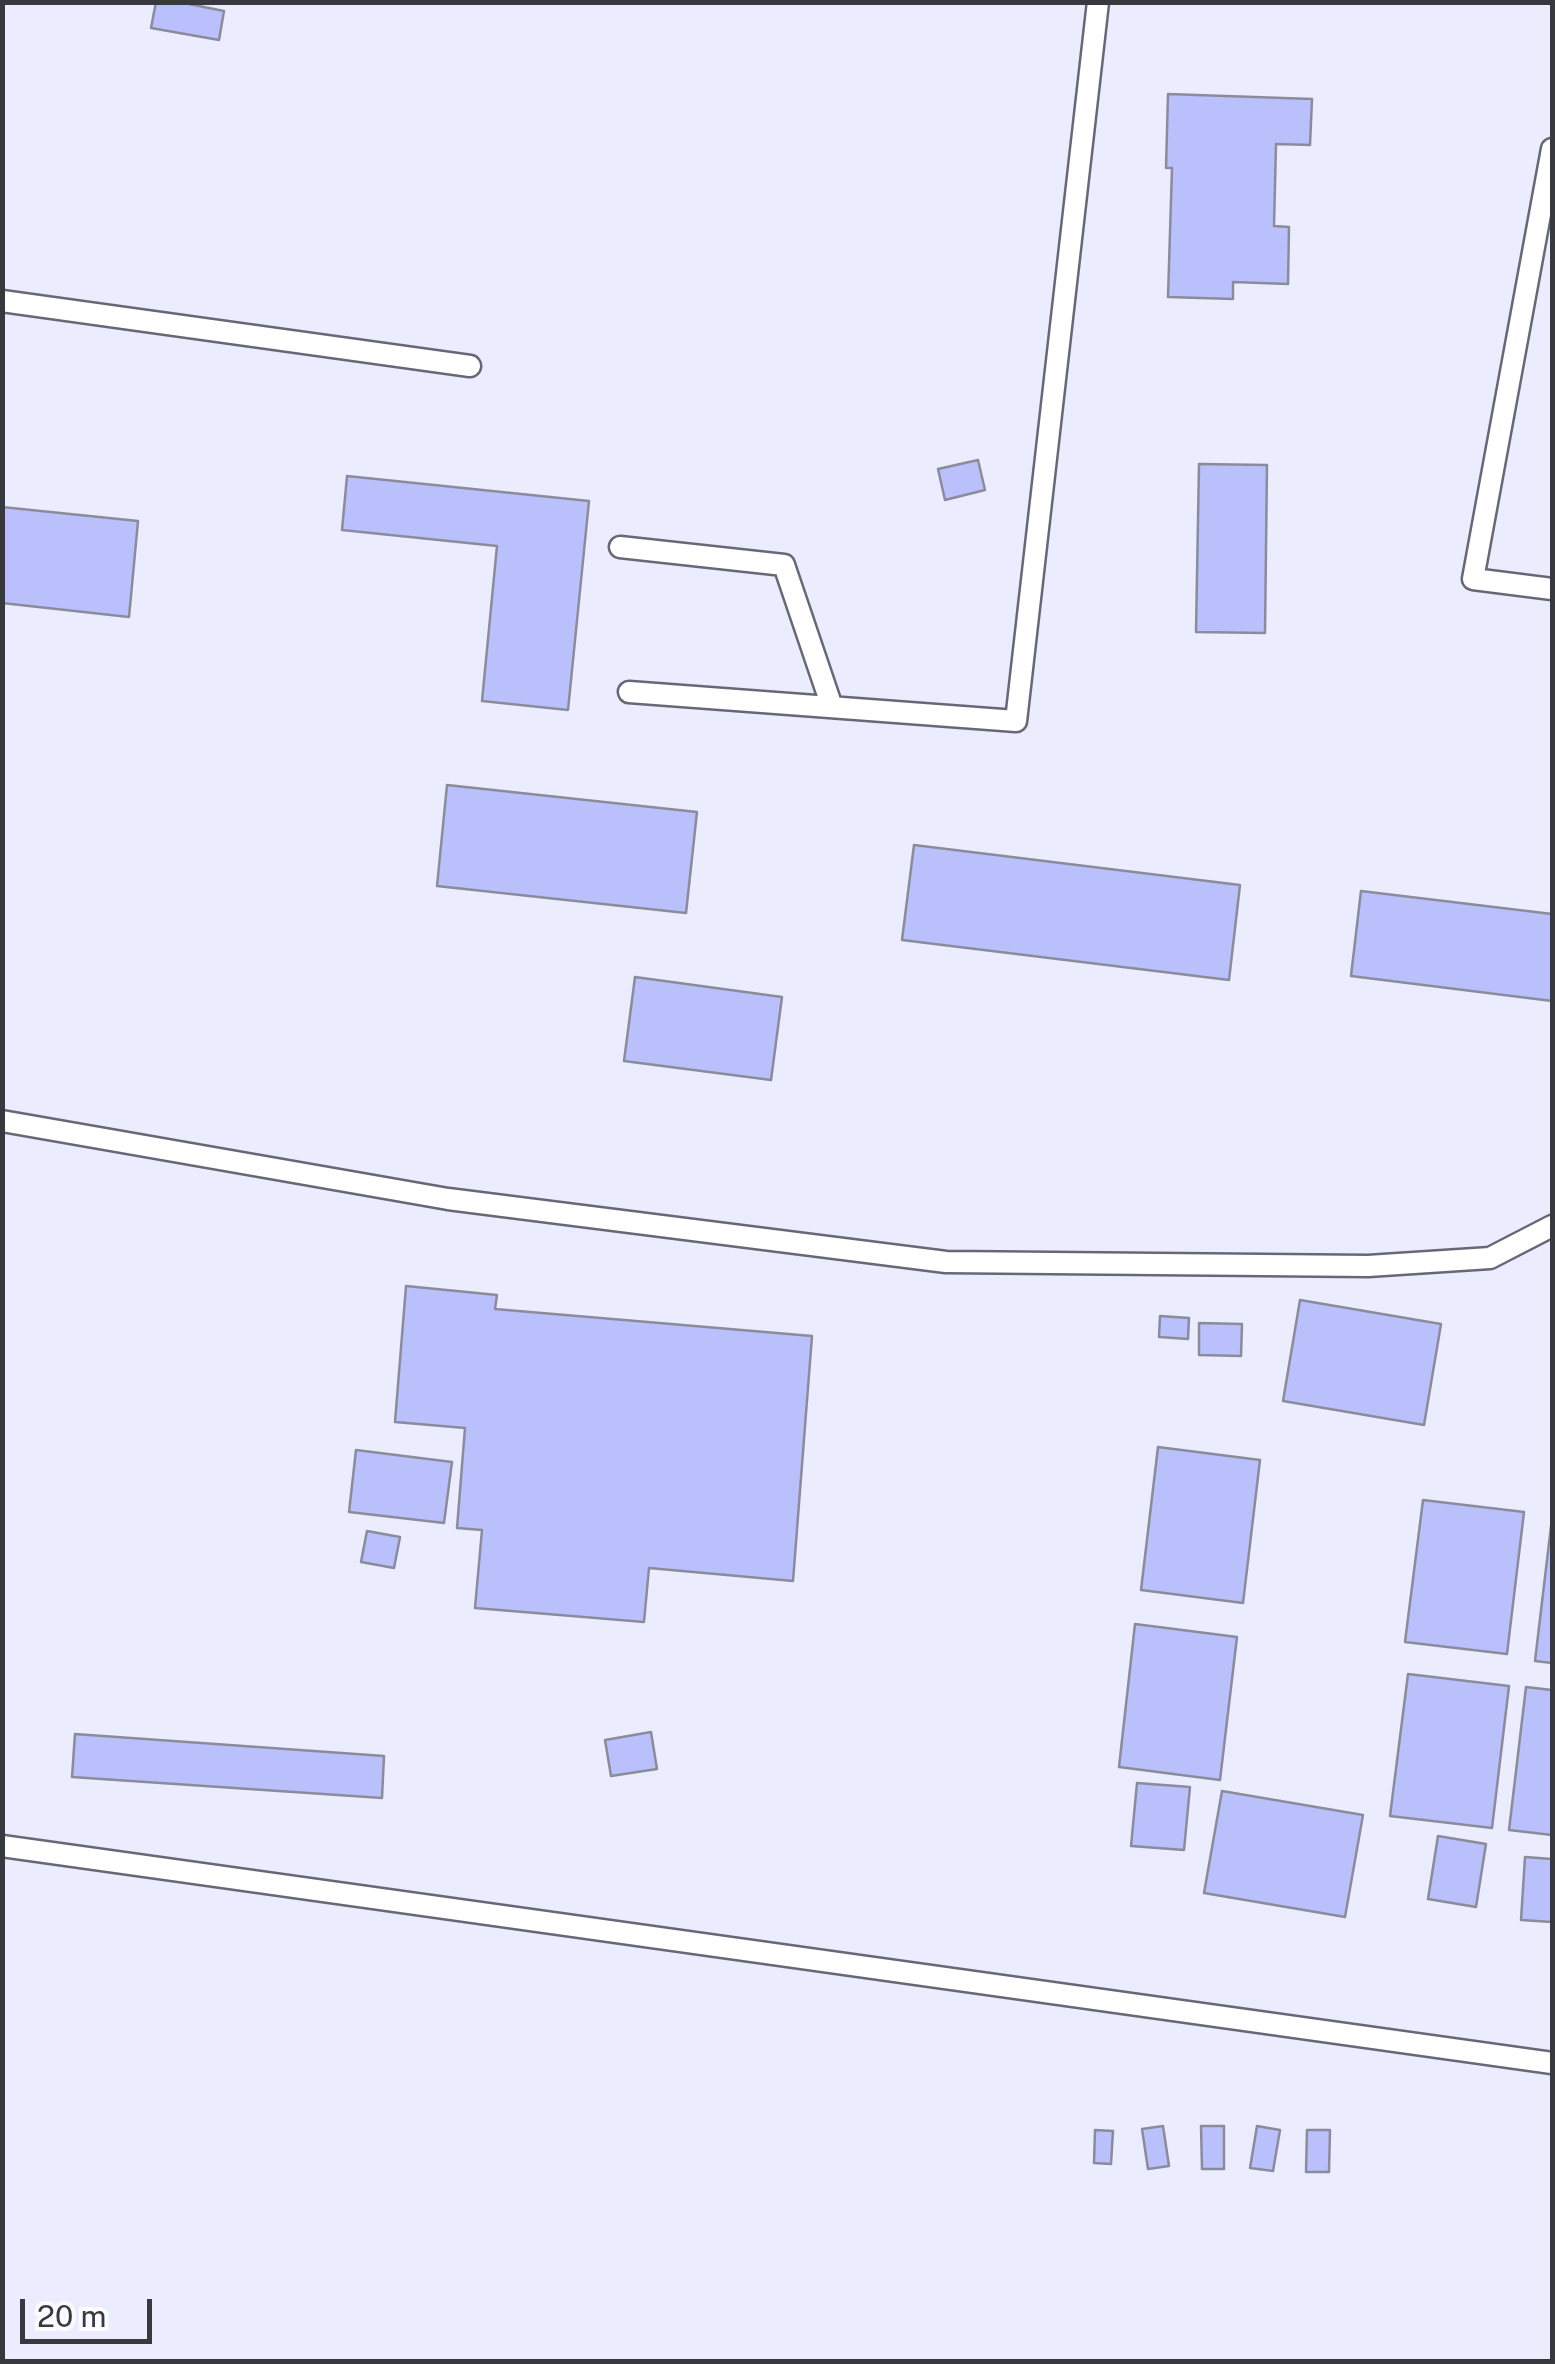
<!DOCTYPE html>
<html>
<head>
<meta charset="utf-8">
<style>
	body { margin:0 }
	#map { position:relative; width:1555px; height:2364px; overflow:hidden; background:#ebedfe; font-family:"Public Sans",sans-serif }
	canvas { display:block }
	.frame { position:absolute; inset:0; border:5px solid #38383f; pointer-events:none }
	.scale { position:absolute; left:20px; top:2299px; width:132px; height:45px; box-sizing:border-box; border:5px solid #38383f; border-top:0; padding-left:12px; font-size:30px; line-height:35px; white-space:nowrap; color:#38383f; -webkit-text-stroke:8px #fbfbff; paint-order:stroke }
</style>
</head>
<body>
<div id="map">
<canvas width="1555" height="2364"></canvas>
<div class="frame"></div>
<div class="scale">20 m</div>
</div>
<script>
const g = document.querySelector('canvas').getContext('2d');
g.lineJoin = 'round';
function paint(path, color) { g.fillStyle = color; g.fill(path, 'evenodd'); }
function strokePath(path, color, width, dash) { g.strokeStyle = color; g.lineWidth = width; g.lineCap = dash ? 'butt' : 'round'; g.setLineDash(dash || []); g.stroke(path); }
const building = new Path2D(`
	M156 2H179L224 11 219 40 151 28Z
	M1168 94 1312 99 1310 145 1276 144 1274 226 1289 227 1288 284 1233 282V299L1168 297 1172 168H1166Z
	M978 460 985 490 945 500 938 469Z
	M1199 464 1267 465 1265 633 1196 632Z
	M347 476 589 501 568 710 482 701 497 546 342 530Z
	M2 507 138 521 129 617 2 603Z
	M447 785 697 812 686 913 437 886Z
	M914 845 1240 885 1229 980 902 940Z
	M1361 891 1552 914V1001L1351 976Z
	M635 977 782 997 771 1080 624 1061Z
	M406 1286 497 1295 495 1309 812 1336 793 1581 649 1568 644 1622 475 1608 482 1530 457 1528 465 1428 395 1422Z
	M1300 1300 1441 1324 1424 1425 1283 1401Z
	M1160 1316 1189 1318 1188 1339 1159 1337Z
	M1199 1323 1242 1324 1241 1356 1199 1355Z
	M1158 1447 1260 1460 1243 1603 1141 1590Z
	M356 1450 452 1462 444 1523 349 1512Z
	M1423 1500 1524 1512 1507 1654 1405 1642Z
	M1552 1518V1663L1535 1661Z
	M367 1531 400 1537 394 1568 361 1562Z
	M1135 1624 1237 1637 1220 1780 1119 1767Z
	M1408 1674 1509 1686 1492 1828 1390 1816Z
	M1526 1687 1552 1690V1835L1509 1830Z
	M651 1732 657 1769 611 1776 605 1740Z
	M75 1734 384 1756 382 1798 72 1777Z
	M1137 1783 1190 1787 1184 1850 1131 1846Z
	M1222 1791 1363 1815 1345 1917 1204 1893Z
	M1438 1836 1486 1844 1476 1907 1428 1899Z
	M1525 1857 1552 1859V1922L1521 1920Z
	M1163 2126 1169 2166 1148 2169 1142 2129Z
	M1201 2126H1224V2169H1202Z
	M1257 2126 1280 2130 1273 2171 1250 2168Z
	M1095 2130 1113 2131 1111 2164 1094 2163Z
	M1307 2130H1330L1329 2172H1306Z`);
paint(building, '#bac0fb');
strokePath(building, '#8a8c9b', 2.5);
const service = new Path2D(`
	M1552 149 1473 579 1552 589
	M2 301 470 366
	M620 547 784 565 832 707
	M629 692 1016 721 1098 2
	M2 1121 448 1199 946 1262 1368 1266 1490 1258 1552 1226
	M2 1846 1552 2063`);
strokePath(service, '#676876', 25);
strokePath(service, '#fff', 20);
</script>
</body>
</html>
